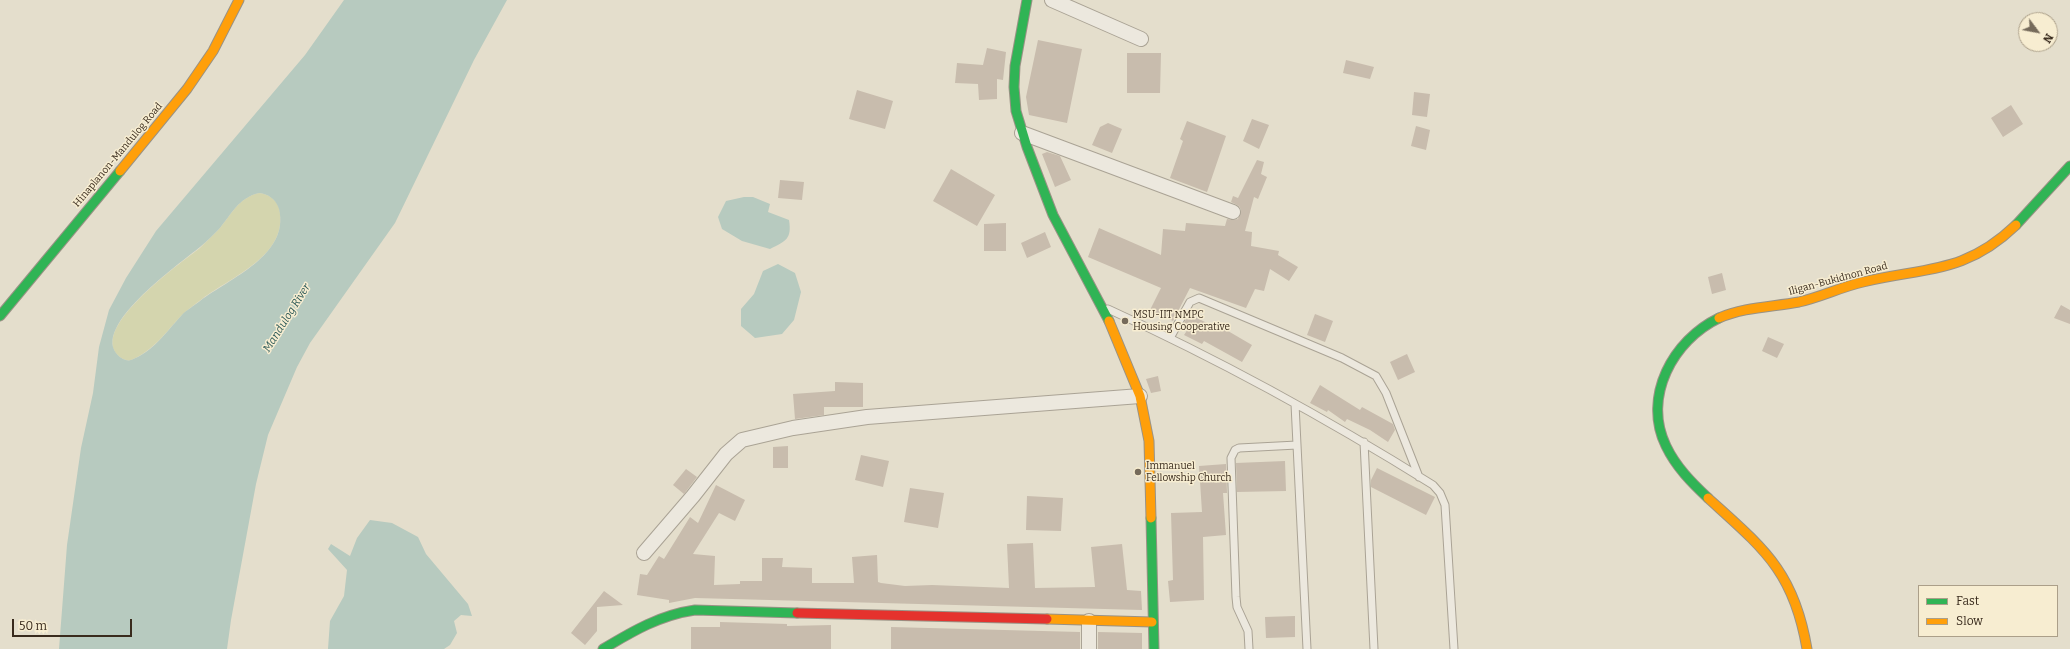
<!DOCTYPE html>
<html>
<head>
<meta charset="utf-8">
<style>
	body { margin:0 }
	#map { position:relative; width:2070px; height:649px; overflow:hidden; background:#e4decc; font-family:Bitter,serif }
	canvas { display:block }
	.legend { position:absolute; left:1918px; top:585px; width:140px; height:52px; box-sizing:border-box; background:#f7edd1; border:1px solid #ab9f89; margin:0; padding:5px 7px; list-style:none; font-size:12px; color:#392b1d }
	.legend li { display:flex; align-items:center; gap:8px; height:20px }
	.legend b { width:20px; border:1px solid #ab9f89 }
	.north { position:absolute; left:2018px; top:12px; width:40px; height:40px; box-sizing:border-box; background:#f7edd1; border:1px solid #ab9f89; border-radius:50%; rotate:122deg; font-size:11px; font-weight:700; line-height:16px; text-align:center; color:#392b1d }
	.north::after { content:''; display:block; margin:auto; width:14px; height:18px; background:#756a5a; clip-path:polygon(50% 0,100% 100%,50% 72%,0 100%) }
	.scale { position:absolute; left:12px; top:619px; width:120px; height:18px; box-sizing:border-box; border:2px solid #392b1d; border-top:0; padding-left:5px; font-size:12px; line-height:14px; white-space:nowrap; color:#392b1d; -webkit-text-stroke:3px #f7edd1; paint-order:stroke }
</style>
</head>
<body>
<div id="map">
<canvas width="2070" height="649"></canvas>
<ul class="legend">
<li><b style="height:5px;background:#30b455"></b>Fast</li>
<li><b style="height:5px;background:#ff9f0a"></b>Slow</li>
</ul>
<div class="north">N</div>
<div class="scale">50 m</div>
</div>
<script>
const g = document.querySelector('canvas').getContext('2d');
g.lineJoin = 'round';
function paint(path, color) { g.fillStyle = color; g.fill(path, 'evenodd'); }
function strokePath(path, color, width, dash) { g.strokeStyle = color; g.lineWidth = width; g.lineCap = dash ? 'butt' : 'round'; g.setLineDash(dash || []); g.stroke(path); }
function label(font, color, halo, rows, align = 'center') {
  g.font = font + ' Bitter,serif'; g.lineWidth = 3; g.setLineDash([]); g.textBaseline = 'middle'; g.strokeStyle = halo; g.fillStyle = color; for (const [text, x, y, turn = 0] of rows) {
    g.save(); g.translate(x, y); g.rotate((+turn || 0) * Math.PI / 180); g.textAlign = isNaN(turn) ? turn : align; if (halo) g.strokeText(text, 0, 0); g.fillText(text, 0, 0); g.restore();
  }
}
paint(new Path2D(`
	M259 193C268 194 276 199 279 208 290 255 232 276 202 299 195 304 187 310 181 316 166 332 153 351 131 360 128 361 126 360 123 359 80 334 182 262 200 248 206 242 213 235 219 229 232 214 238 198 259 193Z`), '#d4d5ae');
paint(new Path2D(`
	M344 0H507L474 60 395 223 310 343 297 367 268 435 256 484 231 620 227 649H59L67 545 81 448 93 393 99 347 109 310 126 278 156 231 305 55ZM259 193C268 194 276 199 279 209 290 255 230 278 200 301 194 306 186 310 181 316 166 332 153 352 131 360 128 361 126 360 123 359 80 333 182 262 200 247 206 242 213 235 219 229 232 214 238 198 259 193Z
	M744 197H753L770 204 768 212 789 220C792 239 786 241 770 249L742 241 722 229 718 217 726 201Z
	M778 264 795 273 801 292 794 320 782 334 755 338 741 326V309L754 294 763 271Z
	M370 520 392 523 418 537 426 554 468 604 472 616 461 615 454 621 457 633 450 645 444 649H328L330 621 344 596 347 570 328 549 331 544 350 556 357 538Z`), '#b7cabf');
paint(new Path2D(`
	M1038 40 1082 49 1067 123 1029 115 1026 97Z
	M987 48 1006 52 1003 80 997 79V99L979 100 978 84 955 83 957 63 983 65Z
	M1127 53H1161L1160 93H1127Z
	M1346 60 1374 67 1370 79 1343 73Z
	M857 90 893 101 885 129 849 119Z
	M1414 92 1430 94 1427 117 1412 115Z
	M2011 105 2023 124 2003 137 1991 118Z
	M1252 119 1269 125 1259 149 1243 141Z
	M1187 121 1226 136 1207 192 1170 178 1183 141 1180 139Z
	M1108 123 1122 129 1112 153 1092 145 1100 127Z
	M1416 126 1430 130 1426 150 1411 146Z
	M1047 152 1060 156 1071 180 1055 187 1042 154Z
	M1257 160 1264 162 1261 174 1267 177 1258 199 1254 197 1245 231 1252 232 1251 246 1279 251 1278 255 1298 267 1289 281 1270 269 1264 291 1255 289 1246 308 1190 288 1173 321 1150 310 1161 288 1088 257 1099 228 1161 255 1163 229 1185 231 1186 223 1225 226 1227 219 1234 220 1238 219 1241 210 1239 206 1231 202 1233 196 1238 198Z
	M951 169 995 195 977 226 933 201Z
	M780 180 804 182 802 200 778 198Z
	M1006 223V251H984V224Z
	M1045 232 1051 247 1027 258 1021 243Z
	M1722 273 1726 290 1712 294 1708 277Z
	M2061 305 2070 310V324L2054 318Z
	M1189 314 1215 327 1216 324 1252 345 1242 362 1204 341 1202 344 1184 335 1188 329 1182 326Z
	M1315 314 1333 321 1325 342 1307 335Z
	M1768 337 1784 344 1777 358 1762 351Z
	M1407 354 1415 372 1398 380 1390 362Z
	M1158 376 1161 391 1151 393 1146 379Z
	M835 382 863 383V407H824V415L795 419 793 394 835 391Z
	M1320 385 1360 410 1362 407 1393 424 1395 430 1388 442 1370 430 1347 419 1345 422 1328 410 1327 412 1310 403Z
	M788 446V468H773V447Z
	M861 455 889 461 883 487 855 480Z
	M1285 461 1286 491 1237 492 1236 463Z
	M1226 464 1227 493H1223L1226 535 1203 537 1204 600 1170 602 1168 581 1173 580 1171 513 1202 512 1199 466Z
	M1377 468 1435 497 1426 515 1371 487V480Z
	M686 469 697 477 684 494 673 485Z
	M716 485 745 500 735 521 719 513 693 554 715 556 714 585 740 584V581H762V558H783L782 567 812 568V583H854L852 557 877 555 878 582 881 583 905 586 932 585 1009 588 1007 544 1033 543 1035 588 1095 587 1091 547 1122 544 1127 590 1141 591 1142 610 695 598 669 603V600L637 595 640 574 647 575 659 556 664 559 690 517 698 523Z
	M910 488 944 493 938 528 904 522Z
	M1027 496 1063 498 1061 531 1026 530Z
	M604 591 623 605 597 607V631L585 645 571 633Z
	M1295 616V637L1266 638 1265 617Z
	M720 622 787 624V626L831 625V649H691V627H720Z
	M891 627 1080 632V649H891Z
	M1098 632 1142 633V649H1098Z`), '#c8bcad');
const lane = new Path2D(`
	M1108 309C1220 360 1329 420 1433 485L1440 493 1445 505 1454 649
	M1170 338 1190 302 1199 298 1342 358 1376 376 1386 393 1419 477
	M1295 404 1307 649
	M1364 442 1374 649
	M1249 649 1248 631 1237 607 1236 597 1231 458 1235 450 1239 448 1297 445`);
const street = new Path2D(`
	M1052 0 1141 39
	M1022 133 1233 212
	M644 553 693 496 726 454 742 440 793 428 867 417 1140 396
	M1089 649V621`);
const fast = new Path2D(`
	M1027 0 1015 66 1014 87 1016 111 1027 147 1053 215 1109 321
	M2016 225 2070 166
	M0 316 120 171
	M1708 498C1692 483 1676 467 1666 446 1642 397 1673 340 1719 318
	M1151 518 1154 649
	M603 649C633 631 660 615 695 610L797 613`);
const slow = new Path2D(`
	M120 171 187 89 213 51 239 0
	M1719 318C1744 307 1772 307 1799 302 1821 297 1841 287 1863 282 1926 267 1965 274 2016 225
	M1109 321 1140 396 1149 441 1151 518
	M1708 498C1763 548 1794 571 1807 649
	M1047 619 1152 622`);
const jam = new Path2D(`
	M797 613 1047 619`);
strokePath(lane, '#aaa395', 9);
strokePath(street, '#aaa395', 16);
strokePath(fast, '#999285', 11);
strokePath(slow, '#999285', 11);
strokePath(jam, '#999285', 11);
strokePath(lane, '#ece8de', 7);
strokePath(street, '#ece8de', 14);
strokePath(fast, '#30b455', 9);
strokePath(slow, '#ff9f0a', 9);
strokePath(jam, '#e5322d', 9);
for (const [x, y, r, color] of [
	[1125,321,4,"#756a5a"],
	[1138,472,4,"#756a5a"]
]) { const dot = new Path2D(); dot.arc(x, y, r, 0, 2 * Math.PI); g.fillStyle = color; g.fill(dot); strokePath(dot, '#f7edd1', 1.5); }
label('10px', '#392b1d', '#f7edd1', [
	["Hinaplanon-Mandulog Road",118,155,-50],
	["Iligan-Bukidnon Road",1838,279,-15]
]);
label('10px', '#392b1d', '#f7edd1', [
	["MSU-IIT NMPC",1133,315],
	["Housing Cooperative",1133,327],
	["Immanuel",1146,466],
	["Fellowship Church",1146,478]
], 'left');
label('italic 11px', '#2c5957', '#f7edd1', [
	["Mandulog River",287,318,-58]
]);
</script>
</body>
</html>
